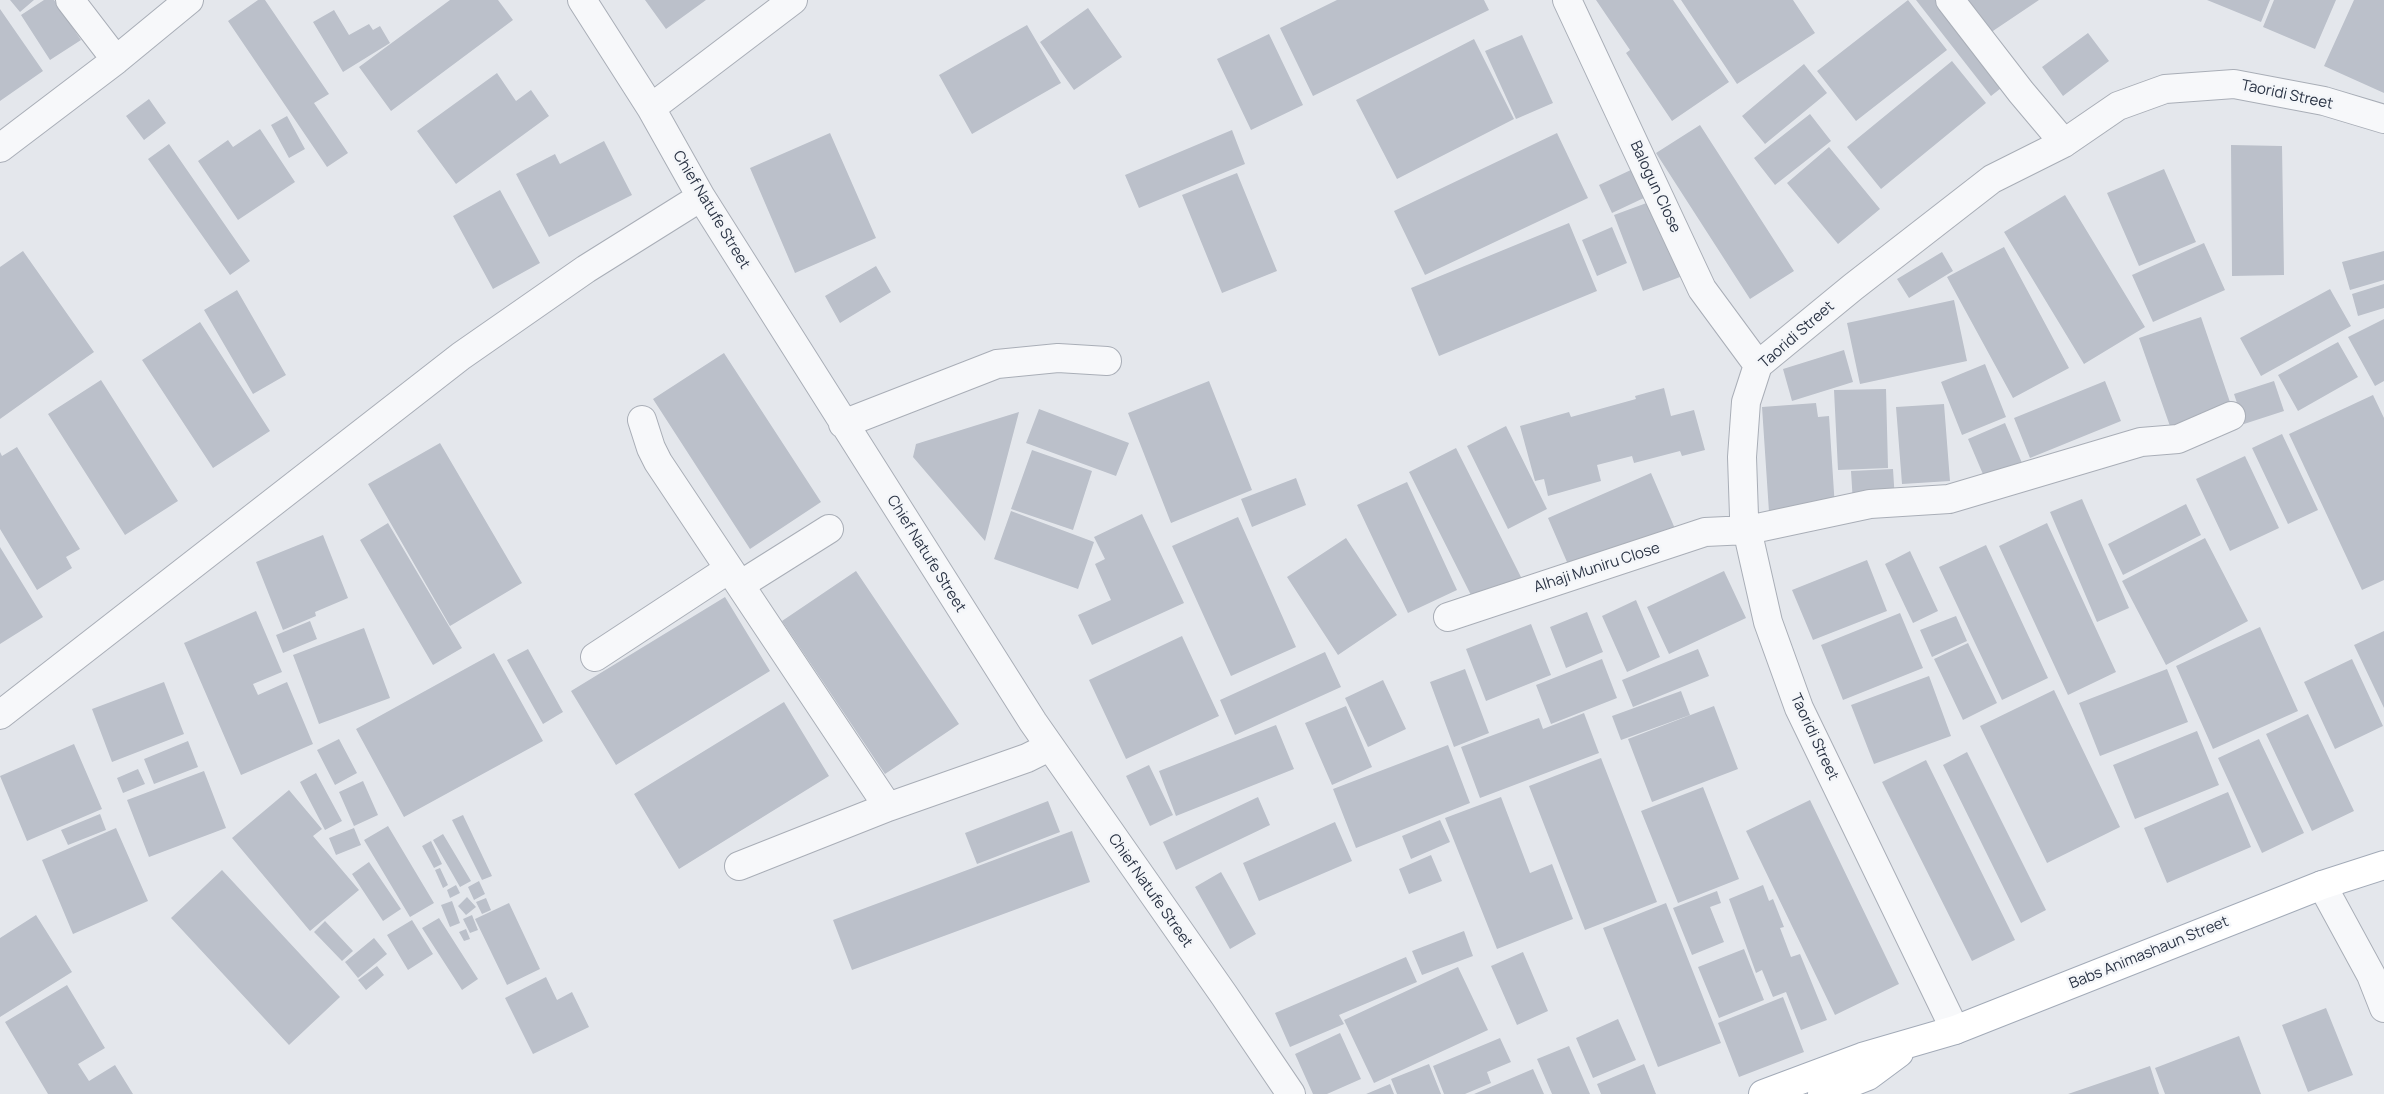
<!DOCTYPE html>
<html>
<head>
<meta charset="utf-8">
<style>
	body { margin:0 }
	canvas { display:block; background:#e4e7ec }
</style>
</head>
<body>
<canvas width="2384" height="1094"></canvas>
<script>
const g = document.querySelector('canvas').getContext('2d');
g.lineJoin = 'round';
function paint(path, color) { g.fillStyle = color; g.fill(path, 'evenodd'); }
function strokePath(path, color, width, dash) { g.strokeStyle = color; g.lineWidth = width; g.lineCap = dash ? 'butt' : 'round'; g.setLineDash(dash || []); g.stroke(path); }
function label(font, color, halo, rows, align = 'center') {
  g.font = font + ' Manrope,sans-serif'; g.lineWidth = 5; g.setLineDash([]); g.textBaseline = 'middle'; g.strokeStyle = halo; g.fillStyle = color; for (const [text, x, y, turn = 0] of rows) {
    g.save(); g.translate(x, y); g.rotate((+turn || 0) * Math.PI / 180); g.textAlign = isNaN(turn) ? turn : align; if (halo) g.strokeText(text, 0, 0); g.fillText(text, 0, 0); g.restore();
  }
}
paint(new Path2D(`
	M10 0H34L20 12Z
	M44 0H54L81 40 50 60 21 15Z
	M258 0H265L329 94 314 103 348 153 327 167 228 21Z
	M450 0H498L513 20 391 111 359 67Z
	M645 0H706L666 29Z
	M1337 0H1484L1489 10 1313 96 1280 28Z
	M1596 0H1673L1729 82 1672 121 1626 53 1630 50Z
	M1681 0H1793L1815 33 1737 84Z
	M1908 0 1947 50 1856 121 1817 71Z
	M1916 0H1948L2010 81 1991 96Z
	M1955 0H2039L1981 39Z
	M2207 0H2270L2261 22Z
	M2274 0H2336L2315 49 2263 27Z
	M2354 0H2384V93L2324 66Z
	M1088 8 1122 57 1074 90 1040 42Z
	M0 9 43 71 0 101Z
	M334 10 349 35 369 24 373 30 380 26 390 43 343 72 313 22Z
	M1027 25 1061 83 972 134 939 75Z
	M2088 33 2109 61 2063 96 2042 67Z
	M1269 34 1303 105 1251 130 1217 59Z
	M1522 35 1553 103 1516 119 1485 51Z
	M1474 39 1514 119 1397 179 1356 100Z
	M1952 61 1986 103 1881 189 1847 147Z
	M1804 64 1827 93 1765 144 1742 116Z
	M497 73 516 101 531 90 549 116 456 184 417 131Z
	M149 99 166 123 144 140 126 116Z
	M1810 114 1831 141 1775 185 1754 158Z
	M287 116 305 149 289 158 271 125Z
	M1700 125 1794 271 1750 299 1656 153Z
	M260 129 295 182 238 220 198 161 228 140 233 147Z
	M1232 130 1245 164 1139 208 1125 175Z
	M830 133 876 238 795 273 750 168Z
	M1557 133 1588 198 1425 275 1394 211Z
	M604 141 632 195 549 237 516 174 555 154 560 164Z
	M169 144 250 261 230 275 148 159Z
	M2231 145 2282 146 2284 275 2232 276Z
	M1829 147 1880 209 1838 244 1787 183Z
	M1635 168 1648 196 1612 213 1599 185Z
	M2164 169 2196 242 2139 266 2107 193Z
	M1237 173 1277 271 1222 293 1182 195Z
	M500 190 540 263 493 289 453 216Z
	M2065 195 2145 327 2084 364 2004 232Z
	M1652 201 1680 277 1643 291 1614 215Z
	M1569 223 1597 291 1439 356 1411 288Z
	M1612 227 1627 263 1597 276 1582 240Z
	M2204 243 2225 290 2153 322 2132 275Z
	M2004 247 2069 368 2013 398 1947 277Z
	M23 251 94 352 0 419V267Z
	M2384 251V280L2350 290 2342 262Z
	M1942 252 1953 271 1909 298 1897 279Z
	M876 266 891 292 840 323 825 296Z
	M2384 284V308L2358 316 2352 294Z
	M2330 289 2351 326 2261 376 2240 338Z
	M237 290 286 375 253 394 204 310Z
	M1954 300 1967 361 1860 384 1847 323Z
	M2201 317 2232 408 2171 429 2139 338Z
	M2384 319V381L2375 386 2348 337Z
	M200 322 270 431 213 468 142 360Z
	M2338 342 2358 377 2298 411 2278 375Z
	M1844 350 1853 382 1792 401 1783 369Z
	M724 353 821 502 750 549 653 399Z
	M1985 364 2006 417 1962 435 1941 382Z
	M101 380 178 501 125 535 48 414Z
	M1209 381 1252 490 1171 523 1128 413Z
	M2105 381 2121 421 2030 458 2014 418Z
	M2274 381 2284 411 2244 424 2234 394Z
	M1664 388 1671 416 1694 410 1705 450 1682 456 1680 451 1634 463 1632 456 1597 465 1601 481 1548 496 1544 479 1535 481 1520 426 1569 412 1571 417 1636 399 1635 396Z
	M1886 389 1888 468 1838 470 1834 390Z
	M2373 395 2384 418V580L2362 590 2289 434Z
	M1816 403 1818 417 1829 416 1835 508 1769 512 1762 407Z
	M1944 404 1950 481 1902 484 1896 407Z
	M1039 409 1129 443 1116 476 1026 443Z
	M1019 412 985 541 913 457 916 444Z
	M2005 423 2022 463 1985 479 1968 439Z
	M1506 426 1547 509 1508 529 1467 446Z
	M2282 434 2318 510 2288 524 2252 448Z
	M440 443 522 583 450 626 368 484Z
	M17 447 80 549 66 557 72 568 37 590 0 529V452L2 456Z
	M1456 448 1522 579 1475 603 1409 472Z
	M1032 450 1092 471 1073 530 1011 509Z
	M2245 456 2279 528 2230 551 2196 479Z
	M1893 469 1895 501 1853 503 1851 471Z
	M1651 473 1676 531 1573 576 1548 518Z
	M1296 478 1306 505 1252 527 1241 499Z
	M1407 482 1457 590 1408 613 1357 505Z
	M2082 499 2129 608 2097 622 2050 512Z
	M2186 504 2201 535 2123 575 2108 544Z
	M1011 511 1094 542 1078 589 994 559Z
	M1142 514 1184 603 1092 645 1078 615 1111 600 1095 564 1105 559 1094 537Z
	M1238 517 1296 647 1231 676 1172 546Z
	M388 523 462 648 433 665 360 540Z
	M2047 523 2116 672 2068 695 1999 546Z
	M323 535 348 598 315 612 316 616 283 630 256 562Z
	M1346 538 1397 615 1338 655 1287 577Z
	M2205 538 2248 621 2166 665 2122 581Z
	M1986 545 2048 678 2002 700 1939 567Z
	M0 547 43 617 0 644Z
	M1910 551 1938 611 1913 623 1885 564Z
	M1867 560 1887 611 1813 640 1792 590Z
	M856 571 959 724 885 774 782 621Z
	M1724 571 1746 618 1669 654 1647 607Z
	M725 597 770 671 616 765 571 691Z
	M1636 600 1660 657 1627 672 1602 616Z
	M256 611 282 672 253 684 258 695 287 682 313 744 241 775 184 643Z
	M1587 612 1603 652 1566 668 1550 627Z
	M1900 613 1923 668 1843 700 1821 645Z
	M1956 616 1967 641 1932 657 1920 630Z
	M310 621 317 639 283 653 276 635Z
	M1531 624 1551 675 1486 701 1466 649Z
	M2260 627 2298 711 2213 749 2176 666Z
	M364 628 390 698 319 724 293 655Z
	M2384 631V708L2354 645Z
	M1182 636 1219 716 1126 759 1089 680Z
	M1968 643 1997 703 1963 720 1934 659Z
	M528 649 563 712 543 724 507 660Z
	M1698 649 1709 676 1633 707 1622 680Z
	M1325 652 1341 687 1235 735 1220 700Z
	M494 653 543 741 404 817 356 729Z
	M1602 659 1617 698 1551 724 1536 685Z
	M2352 659 2383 726 2335 749 2304 682Z
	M1465 669 1489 733 1454 747 1430 682Z
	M2167 669 2188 722 2100 756 2079 703Z
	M1929 676 1951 736 1874 764 1851 705Z
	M1383 680 1406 729 1368 747 1345 698Z
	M164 682 184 734 112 762 92 709Z
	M2054 690 2120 827 2047 863 1980 726Z
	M1681 691 1690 715 1621 740 1612 716Z
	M784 702 829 776 679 869 634 794Z
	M1346 706 1372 767 1332 785 1305 723Z
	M1714 706 1738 769 1652 802 1628 739Z
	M1584 713 1599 753 1480 798 1461 747 1539 718 1543 729Z
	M2308 714 2354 811 2312 831 2266 734Z
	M1276 725 1294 769 1176 816 1159 771Z
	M2197 731 2219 785 2135 819 2113 765Z
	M339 739 357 773 335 785 317 750Z
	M2259 739 2304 833 2262 853 2218 758Z
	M188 741 198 767 154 784 144 759Z
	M74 744 102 809 27 841 0 776Z
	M1448 745 1470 803 1356 848 1333 789Z
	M1967 752 2046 910 2021 923 1943 765Z
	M1601 758 1657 902 1585 930 1529 786Z
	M1926 760 2015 940 1972 961 1882 782Z
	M1149 765 1173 815 1150 826 1126 776Z
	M138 769 145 784 123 793 117 778Z
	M204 771 226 828 149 857 127 800Z
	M316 773 342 821 325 830 300 782Z
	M363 781 378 815 354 826 339 792Z
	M1703 787 1739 879 1678 903 1641 811Z
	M289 790 322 829 313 836 359 890 310 931 232 838Z
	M2228 792 2251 847 2167 883 2144 828Z
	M1258 797 1270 825 1176 870 1163 842Z
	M1501 797 1530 873 1552 864 1573 919 1497 949 1445 818Z
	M1810 800 1899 984 1835 1015 1746 831Z
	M1048 801 1060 832 977 864 965 833Z
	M100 814 106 830 68 845 61 830Z
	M463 815 492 876 482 880 452 820Z
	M1440 820 1450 842 1411 859 1402 836Z
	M1335 822 1352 861 1259 901 1243 863Z
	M388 826 434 903 410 917 364 840Z
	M116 828 148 901 73 934 42 860Z
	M354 828 361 845 336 855 329 838Z
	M1072 831 1090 882 852 970 833 920Z
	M443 834 471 881 460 887 433 840Z
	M431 841 442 864 434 868 422 846Z
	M1431 855 1442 881 1409 894 1399 869Z
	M369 862 401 909 383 921 352 874Z
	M440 868 448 885 443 888 435 870Z
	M222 870 340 997 289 1045 171 918Z
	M1221 872 1256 934 1230 949 1195 887Z
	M479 881 485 894 474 900 468 887Z
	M456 885 460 893 450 898 447 890Z
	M1763 885 1769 901 1773 899 1784 927 1780 928 1791 957 1800 954 1827 1020 1801 1030 1786 992 1773 997 1762 970 1756 973 1729 899Z
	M1717 891 1721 903 1710 907 1724 942 1692 955 1673 908Z
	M467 897 476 907 466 915 458 906Z
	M486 898 491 910 482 914 476 902Z
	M452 901 460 923 450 927 441 905Z
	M509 903 540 969 507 985 475 919Z
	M1666 903 1721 1043 1658 1067 1603 928Z
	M36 915 72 972 0 1017V938Z
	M472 915 478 930 470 933 463 919Z
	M439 918 478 979 462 990 422 928Z
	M412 920 433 954 408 970 387 935Z
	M325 921 353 951 342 961 314 932Z
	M466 929 470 939 464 941 459 932Z
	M1464 931 1473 956 1422 975 1412 951Z
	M374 938 387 954 358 978 345 962Z
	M1744 949 1764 1000 1719 1018 1698 967Z
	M1523 952 1548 1011 1517 1025 1491 966Z
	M1406 957 1417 982 1339 1015 1344 1024 1290 1047 1275 1013Z
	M377 966 384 975 366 990 358 980Z
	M1458 967 1488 1030 1374 1083 1344 1020Z
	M546 977 557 1000 572 992 589 1027 533 1054 505 998Z
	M67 985 105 1048 78 1064 89 1081 115 1065 133 1094H48L5 1022Z
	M1783 997 1804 1052 1739 1077 1718 1023Z
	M2326 1008 2353 1075 2308 1092 2282 1025Z
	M1618 1019 1636 1060 1593 1078 1576 1038Z
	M1340 1033 1361 1079 1327 1094H1313L1295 1054Z
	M2239 1036 2261 1094H2165L2155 1068Z
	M1500 1038 1511 1062 1487 1072 1491 1083 1465 1094H1444L1433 1066Z
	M1569 1046 1590 1094H1552L1537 1059Z
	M1429 1064 1441 1094H1397L1391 1079Z
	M1644 1064 1656 1094H1601L1597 1084Z
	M2150 1066 2159 1094H2068Z
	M1533 1069 1544 1094H1474Z
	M1390 1084 1394 1094H1366Z`), '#bbc0ca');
const minor = new Path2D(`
	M70 0 116 60
	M582 0 651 108 701 197 1033 722 1224 995 1291 1094
	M1567 0 1702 289 1758 365
	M1950 0 2021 92 2064 143
	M651 108 793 0
	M0 148 116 60 189 0
	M642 420 651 448 658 462 888 807 1027 758 1049 747
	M843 424 997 364 1058 358 1107 361
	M740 585 829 529
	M1448 617 1705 532 1748 530 1870 504 1949 499 2141 442 2178 439 2231 416
	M595 657 729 569
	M0 715 461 356 586 269 701 197
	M739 866 888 807
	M2322 885 2371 975 2384 1008
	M1955 1030 1799 708 1768 622 1744 516 1742 457 1746 402 1758 365 1853 287 1992 179 2064 143 2118 106 2165 89 2234 84 2324 101 2384 119`);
const major = new Path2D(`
	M1763 1094 1862 1057 1955 1030 2322 885 2384 865
	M1822 1094 1868 1076 1899 1053`);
strokePath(minor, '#a9aeb7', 30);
strokePath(major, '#a3abb8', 30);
strokePath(minor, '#f7f8fa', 28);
strokePath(major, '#fff', 28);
label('15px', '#2b3445', '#f4f6f9', [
	["Taoridi Street",2287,95,12],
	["Balogun Close",1655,187,65],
	["Chief Natufe Street",711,210,59],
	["Taoridi Street",1797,335,-41],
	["Chief Natufe Street",926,554,58],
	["Alhaji Muniru Close",1597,568,-18],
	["Taoridi Street",1814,737,65],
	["Chief Natufe Street",1150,891,55],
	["Babs Animashaun Street",2149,953,-22]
]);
</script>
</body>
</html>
